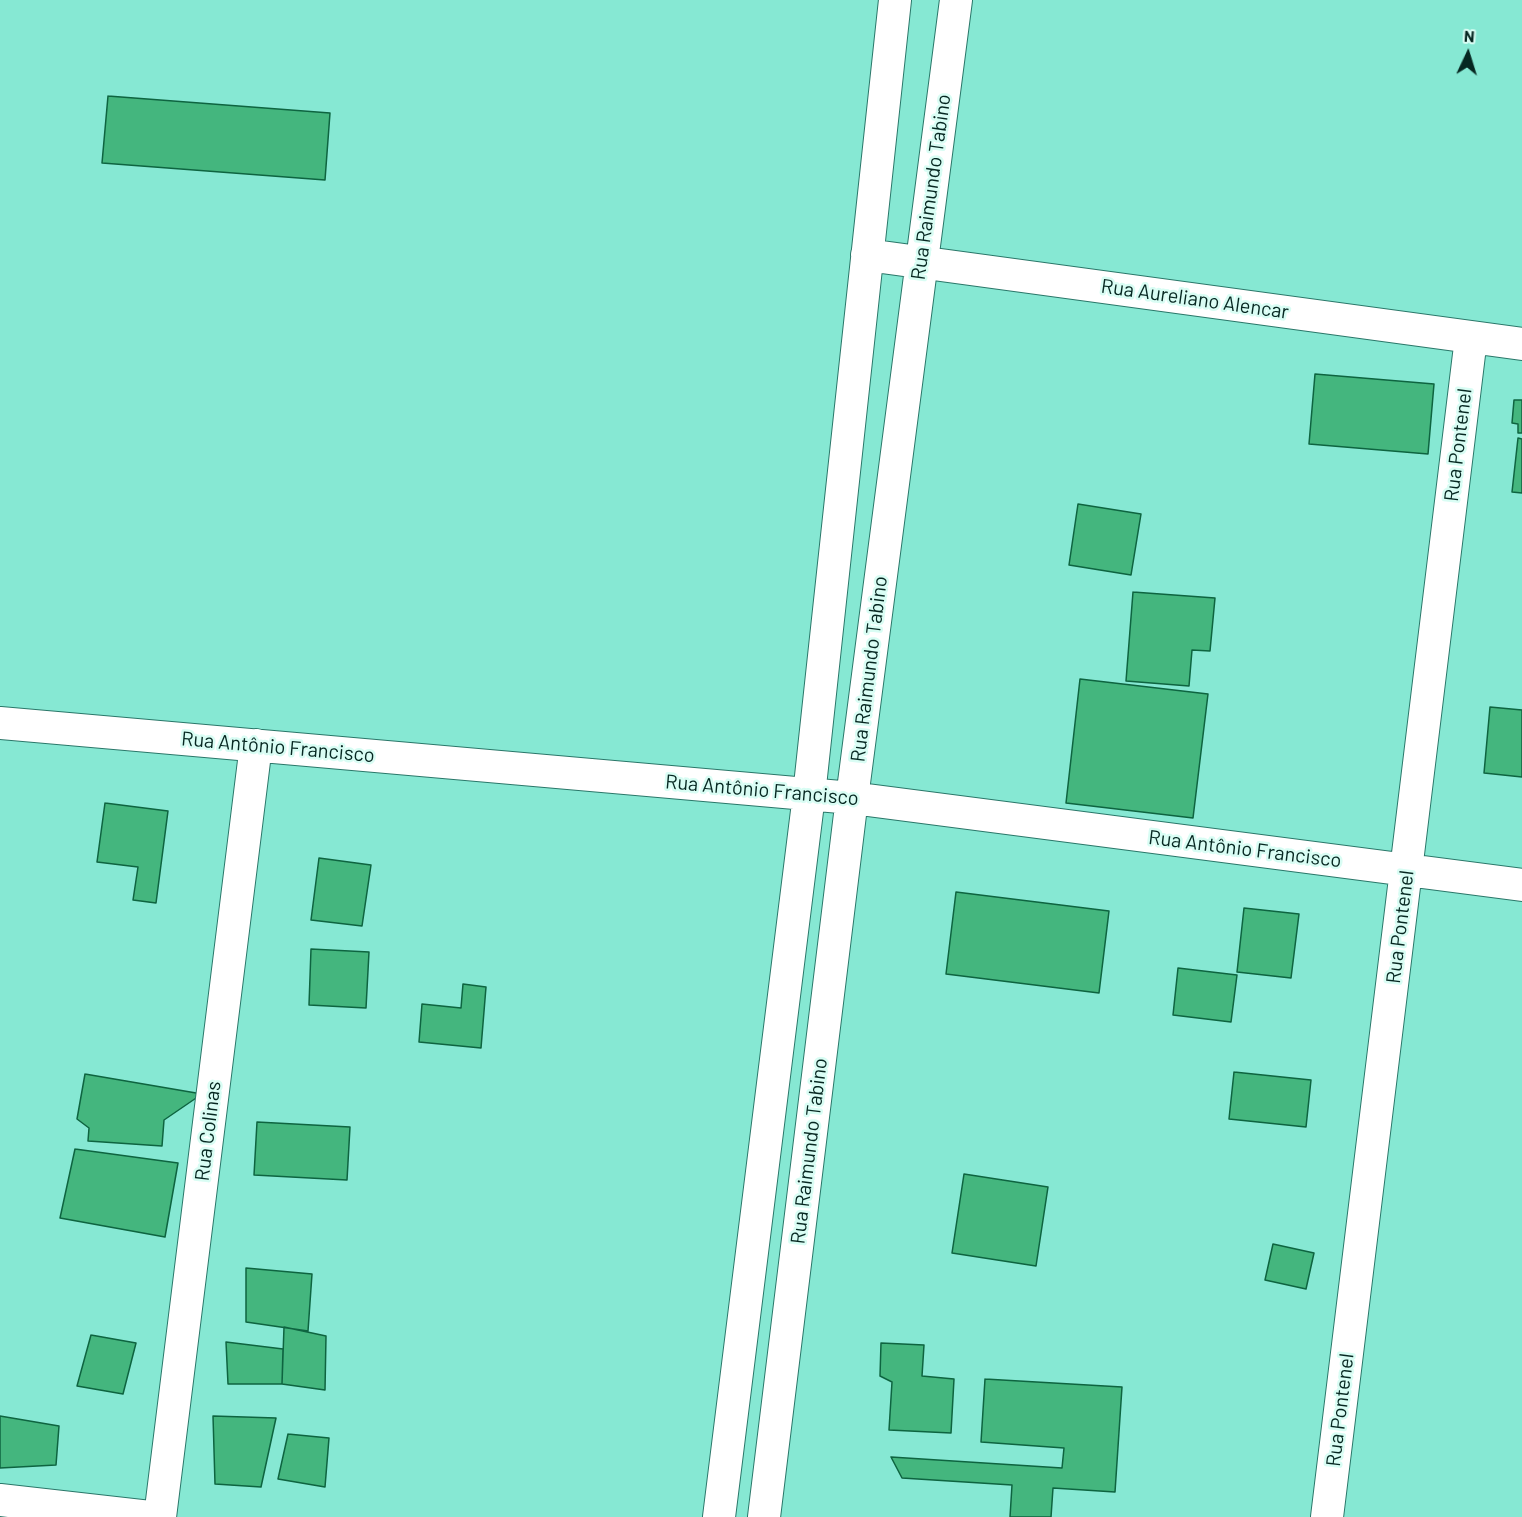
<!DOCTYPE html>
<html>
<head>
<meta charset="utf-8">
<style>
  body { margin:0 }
  #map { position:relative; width:1522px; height:1517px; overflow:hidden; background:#86e8d3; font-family:Barlow,sans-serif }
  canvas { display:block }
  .north { position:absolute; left:1438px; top:24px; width:60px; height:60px; -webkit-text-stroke:4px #d9fdf4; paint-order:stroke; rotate:4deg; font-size:16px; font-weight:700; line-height:24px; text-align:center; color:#062721 }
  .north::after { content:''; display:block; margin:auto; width:21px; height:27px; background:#062721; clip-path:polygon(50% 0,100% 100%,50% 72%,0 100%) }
</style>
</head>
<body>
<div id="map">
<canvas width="1522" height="1517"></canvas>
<div class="north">N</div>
</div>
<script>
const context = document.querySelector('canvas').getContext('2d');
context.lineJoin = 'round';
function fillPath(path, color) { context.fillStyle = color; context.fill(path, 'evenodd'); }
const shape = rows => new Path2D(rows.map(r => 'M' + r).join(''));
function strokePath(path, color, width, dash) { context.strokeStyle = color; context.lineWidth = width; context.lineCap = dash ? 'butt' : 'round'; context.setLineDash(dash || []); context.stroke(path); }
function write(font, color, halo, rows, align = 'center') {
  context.font = font + ' Barlow,sans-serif'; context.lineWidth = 5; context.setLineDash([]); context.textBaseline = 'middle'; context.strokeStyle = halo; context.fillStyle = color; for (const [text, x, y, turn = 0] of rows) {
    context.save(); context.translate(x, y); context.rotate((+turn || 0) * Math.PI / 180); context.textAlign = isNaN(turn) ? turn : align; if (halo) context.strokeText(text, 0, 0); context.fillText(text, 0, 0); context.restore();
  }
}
const building = shape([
  [108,96,330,113,325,180,102,163,108,96],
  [1315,374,1434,384,1428,454,1309,444,1315,374],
  [1514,400,1522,400,1522,433,1518,433,1518,424,1512,423,1514,400],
  [1518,438,1522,439,1522,493,1512,492,1518,438],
  [1078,504,1141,514,1131,575,1069,565,1078,504],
  [1133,592,1215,598,1210,651,1192,650,1189,686,1126,681,1133,592],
  [1080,679,1208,694,1193,818,1066,803,1080,679],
  [1490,707,1522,710,1522,777,1484,773,1490,707],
  [105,803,168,811,156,903,133,900,138,867,97,862,105,803],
  [319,858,371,865,362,926,311,920,319,858],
  [956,892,1109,911,1099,993,946,974,956,892],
  [1244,908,1299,914,1291,978,1237,972,1244,908],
  [311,949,369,952,366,1008,309,1005,311,949],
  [1178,968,1237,975,1231,1022,1173,1015,1178,968],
  [463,984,486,987,481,1048,419,1042,422,1004,461,1008,463,984],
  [1234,1072,1311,1080,1306,1127,1229,1119,1234,1072],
  [85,1074,202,1094,164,1120,162,1146,88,1141,89,1128,77,1119,85,1074],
  [257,1122,350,1127,347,1180,254,1175,257,1122],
  [75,1149,178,1163,165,1237,60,1218,75,1149],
  [964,1174,1048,1187,1036,1266,952,1253,964,1174],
  [1273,1244,1314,1253,1306,1289,1265,1280,1273,1244],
  [246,1268,312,1274,308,1331,246,1322,246,1268],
  [284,1327,326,1336,325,1390,282,1384,284,1327],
  [91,1335,136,1343,123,1394,77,1386,91,1335],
  [226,1342,283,1349,282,1384,228,1384,226,1342],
  [881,1343,924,1345,922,1376,954,1379,951,1433,889,1430,892,1382,880,1376,881,1343],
  [985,1379,1122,1387,1115,1492,1053,1488,1051,1517,1010,1517,1012,1485,902,1478,891,1457,1062,1468,1064,1448,981,1442,985,1379],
  [0,1416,59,1426,56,1465,0,1468,0,1416],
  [213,1416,276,1418,261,1487,215,1484,213,1416],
  [288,1434,329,1438,325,1487,278,1479,288,1434]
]);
const minor = shape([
  [867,255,1522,344],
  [0,723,852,798,1522,885],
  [0,1500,150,1517],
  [160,1517,256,745],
  [719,1517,809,795,895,0],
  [764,1517,852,798,956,0],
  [1327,1517,1471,338]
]);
const streetNames = [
  ["Rua Raimundo Tabino",931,187,-82],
  ["Rua Aureliano Alencar",1195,299,8],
  ["Rua Pontenel",1458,445,-83],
  ["Rua Raimundo Tabino",869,669,-83],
  ["Rua Antônio Francisco",278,747,5],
  ["Rua Antônio Francisco",762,790,5],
  ["Rua Antônio Francisco",1245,849,7],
  ["Rua Pontenel",1400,927,-83],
  ["Rua Colinas",208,1131,-83],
  ["Rua Raimundo Tabino",809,1151,-83],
  ["Rua Pontenel",1340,1410,-83]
];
fillPath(building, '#44b67e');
strokePath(building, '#0e6440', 1.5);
strokePath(minor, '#2a7769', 34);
strokePath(minor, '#fff', 32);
write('20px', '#062721', '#d9fdf4', streetNames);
</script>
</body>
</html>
